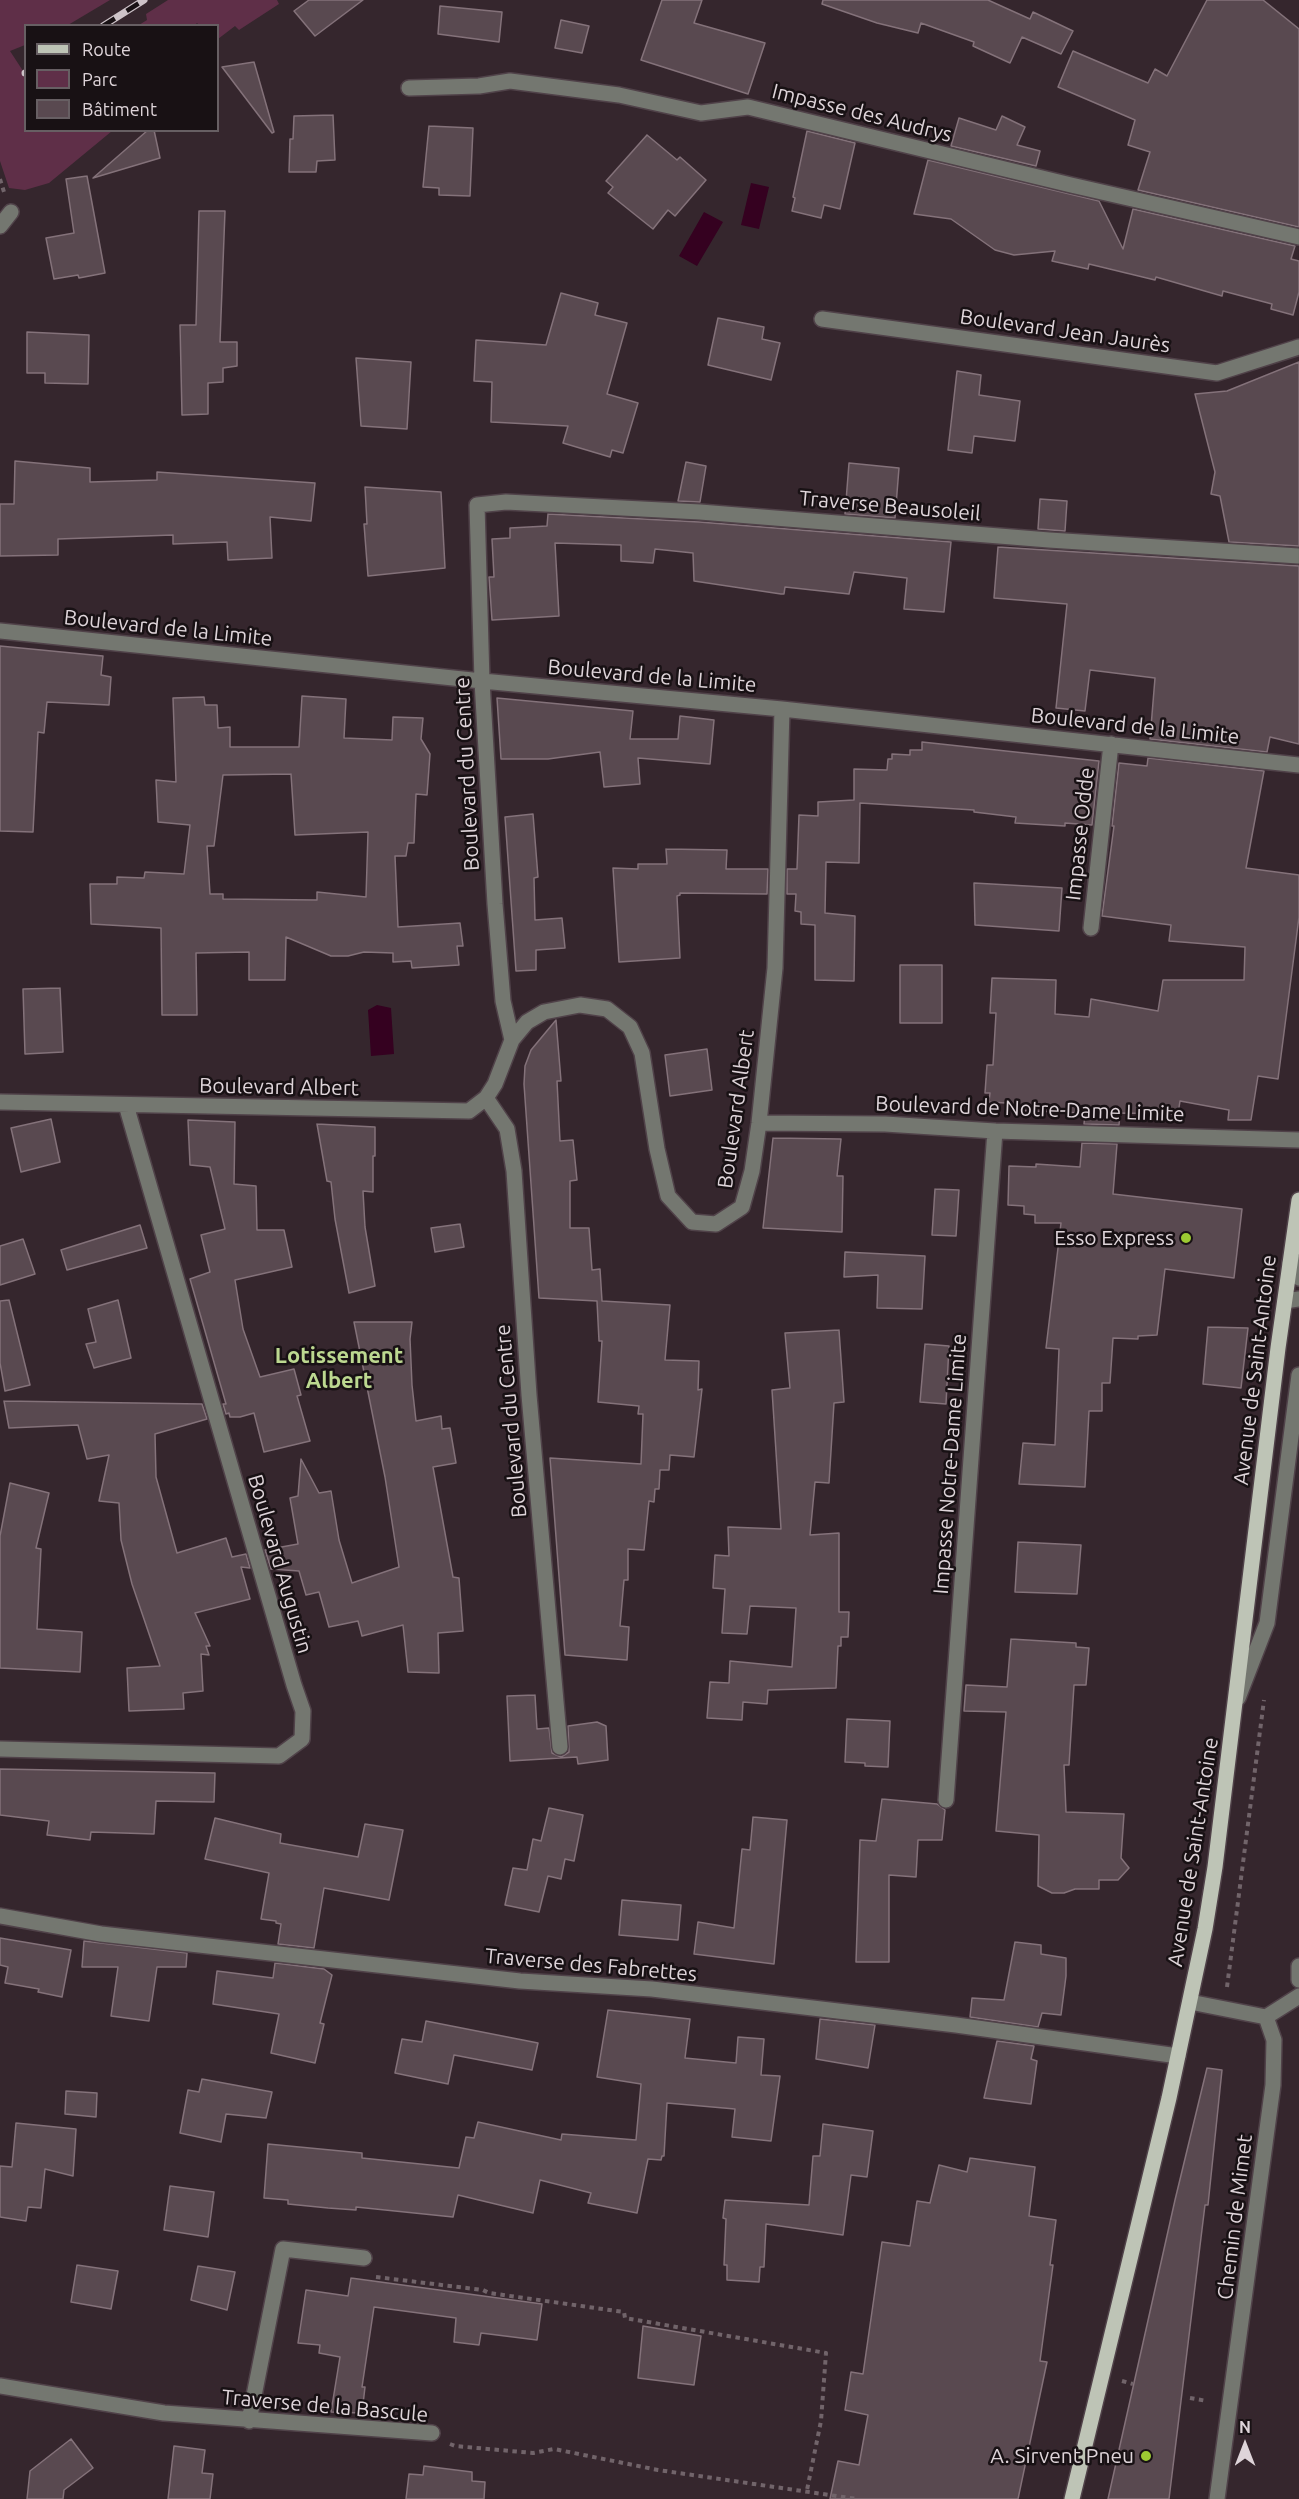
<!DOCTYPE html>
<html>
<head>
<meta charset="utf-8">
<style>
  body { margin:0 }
  #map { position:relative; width:1299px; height:2499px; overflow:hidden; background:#35262d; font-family:Ubuntu,sans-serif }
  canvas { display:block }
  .legend { position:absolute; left:24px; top:24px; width:195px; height:108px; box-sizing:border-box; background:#181114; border:2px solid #675f63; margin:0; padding:8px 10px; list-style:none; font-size:18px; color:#ded4d9 }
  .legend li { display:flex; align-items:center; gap:12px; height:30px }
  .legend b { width:30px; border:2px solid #675f63 }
  .north { position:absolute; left:1215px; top:2415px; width:60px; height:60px; -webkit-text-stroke:4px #181114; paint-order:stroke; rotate:0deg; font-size:16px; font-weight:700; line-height:24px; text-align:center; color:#ded4d9 }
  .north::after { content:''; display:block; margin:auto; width:21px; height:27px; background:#ded4d9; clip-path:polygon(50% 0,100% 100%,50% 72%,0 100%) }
</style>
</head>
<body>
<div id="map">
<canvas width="1299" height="2499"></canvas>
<ul class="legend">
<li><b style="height:8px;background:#bec4b6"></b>Route</li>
<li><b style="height:16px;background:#5f2f48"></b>Parc</li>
<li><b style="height:16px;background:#594950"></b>Bâtiment</li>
</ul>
<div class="north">N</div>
</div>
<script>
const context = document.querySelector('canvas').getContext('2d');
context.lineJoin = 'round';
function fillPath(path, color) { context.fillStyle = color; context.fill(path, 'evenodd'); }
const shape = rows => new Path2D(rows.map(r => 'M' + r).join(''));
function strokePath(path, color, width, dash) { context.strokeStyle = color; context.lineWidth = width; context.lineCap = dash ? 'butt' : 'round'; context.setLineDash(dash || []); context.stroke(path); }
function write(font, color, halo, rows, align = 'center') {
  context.font = font + ' Ubuntu,sans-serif'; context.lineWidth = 5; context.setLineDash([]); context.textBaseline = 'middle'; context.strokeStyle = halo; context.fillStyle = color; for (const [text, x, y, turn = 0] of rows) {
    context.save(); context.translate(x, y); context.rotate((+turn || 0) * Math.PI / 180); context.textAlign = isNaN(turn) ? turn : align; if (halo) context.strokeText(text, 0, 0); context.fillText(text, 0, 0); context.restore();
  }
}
const green = shape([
  [0,0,110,0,68,25,26,26,25,45,10,51,25,74,26,130,112,131,49,183,25,190,9,188,0,161],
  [168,0,277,0,279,4,239,30,235,26,218,39,218,26,199,25,197,23,194,26,139,25,147,20,146,14]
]);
const water = shape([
  [751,183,769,187,759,229,741,225],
  [704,212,723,222,697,266,679,256],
  [377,1005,391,1008,394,1054,371,1056,368,1010]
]);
const building = shape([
  [309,0,363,0,315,36,294,11,309,0],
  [662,0,702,0,694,23,765,43,748,94,641,60,662,0],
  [823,0,988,0,1030,19,1033,12,1073,31,1061,54,1022,37,1010,63,973,46,974,42,921,23,918,33,877,23,822,4,823,0],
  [1207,0,1263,0,1299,29,1299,227,1138,190,1150,152,1128,145,1135,120,1058,87,1073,51,1148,83,1155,69,1167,76,1207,0],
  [440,6,502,12,499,42,438,34,440,6],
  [561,20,589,26,582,53,555,48,561,20],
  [254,62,274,132,272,133,222,67,254,62],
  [333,115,335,160,317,161,316,172,289,172,290,139,293,139,294,116,333,115],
  [1002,116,1025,127,1017,145,1040,151,1036,166,951,146,959,118,996,130,1002,116],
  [429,126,473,128,470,196,439,195,439,188,423,187,429,126],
  [148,130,154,130,160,158,93,178,148,130],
  [807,131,855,143,840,209,824,205,821,218,792,211,795,198,793,197,807,131],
  [647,135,677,160,680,157,706,180,675,216,668,210,653,229,608,193,613,187,606,181,647,135],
  [928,160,1099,201,1123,249,1133,209,1295,246,1291,259,1299,261,1299,292,1293,315,1271,309,1272,304,1223,291,1222,296,1156,277,1155,280,1089,264,1088,269,1052,261,1055,251,1014,255,995,250,951,219,914,214,928,160],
  [87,176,105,273,79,278,78,275,54,279,46,238,74,233,66,179,87,176],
  [199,211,225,211,220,342,237,342,237,366,223,368,223,382,208,383,208,414,182,415,180,325,196,325,199,211],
  [561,293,598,303,595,315,627,323,607,394,638,403,623,453,612,450,610,457,563,443,568,426,491,422,492,382,474,381,476,340,546,345,561,293],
  [718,318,764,327,762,339,780,343,771,380,708,365,718,318],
  [27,332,89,335,88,384,45,383,45,373,27,373,27,332],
  [356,358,411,362,407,429,361,426,356,358],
  [1299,362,1299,546,1229,542,1220,496,1211,494,1215,472,1195,394,1227,391,1299,362],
  [957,371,981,375,979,395,1020,401,1015,441,974,436,972,453,948,450,957,371],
  [15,461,90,468,90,482,157,480,157,472,315,483,311,521,270,517,272,558,228,560,227,542,173,544,173,535,58,539,58,555,0,556,0,504,14,504,15,461],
  [686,462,706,466,700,502,678,501,686,462],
  [849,463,899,468,895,518,845,514,849,463],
  [365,487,441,492,445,568,368,576,364,524,367,524,365,487],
  [1040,499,1067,501,1065,531,1038,529,1040,499],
  [548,514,699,522,951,542,944,612,904,609,907,578,854,572,849,594,785,587,784,594,781,594,694,581,693,553,655,549,653,563,621,561,621,545,555,543,559,616,492,620,489,577,494,577,492,539,510,538,510,528,547,526,548,514],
  [998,547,1299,566,1299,744,1270,737,1267,752,1150,739,1155,678,1090,670,1085,711,1056,708,1067,604,994,598,998,547],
  [0,646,103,656,101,675,111,677,109,705,47,702,44,733,38,732,33,832,0,831,0,646],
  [302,696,346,699,344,738,392,740,393,717,423,718,421,739,430,754,427,795,416,794,414,843,408,843,406,856,395,856,398,927,460,923,463,946,457,946,459,965,412,968,411,961,393,962,393,953,364,952,348,956,331,956,286,937,285,980,249,980,249,952,196,953,197,1015,162,1015,161,928,91,924,90,884,117,884,117,877,144,878,145,872,184,874,190,825,158,822,156,780,176,782,173,698,204,697,205,705,217,705,218,728,230,727,230,747,299,747,302,696],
  [291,774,295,835,368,832,366,897,317,892,317,900,223,899,223,894,210,894,207,846,214,846,223,775,291,774],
  [497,698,633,711,630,739,678,739,680,716,714,720,710,764,638,758,640,784,604,787,600,752,548,759,501,759,497,698],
  [922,742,1099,761,1092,825,1065,823,1065,826,1015,823,1016,817,974,812,974,810,860,803,859,863,826,862,825,913,855,916,854,981,815,980,815,925,801,924,801,912,795,911,796,894,787,894,787,869,797,869,799,815,818,816,818,802,854,800,854,769,887,770,888,759,892,759,892,754,910,755,910,750,922,750,922,742],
  [1148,758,1264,771,1246,868,1299,875,1299,917,1278,1079,1258,1076,1251,1120,1228,1120,1229,1110,1180,1101,1178,1114,1120,1113,1119,1125,1084,1124,1085,1113,1005,1110,1006,1103,989,1102,990,1093,985,1093,987,1065,993,1065,996,1013,990,1013,992,978,1056,980,1055,1014,1089,1017,1091,999,1158,1011,1163,980,1244,980,1245,947,1169,941,1171,925,1102,916,1114,826,1112,826,1119,763,1147,766,1148,758],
  [533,814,538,877,534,878,535,920,562,918,565,948,536,950,536,970,516,971,505,817,533,814],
  [666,849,727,850,726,869,768,869,767,894,680,893,680,895,677,896,680,958,619,962,613,868,638,869,638,864,667,864,666,849],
  [974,883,1062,888,1059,931,975,925,974,883],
  [900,965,942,965,942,1023,900,1023,900,965],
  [60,988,63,1052,25,1054,23,989,60,988],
  [556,1020,561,1081,557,1081,560,1141,573,1140,577,1180,570,1181,570,1228,589,1228,592,1270,600,1269,602,1301,670,1305,665,1360,699,1361,698,1390,702,1389,694,1457,670,1455,669,1470,660,1470,659,1489,655,1489,654,1502,649,1501,644,1550,628,1549,628,1580,624,1580,620,1626,629,1627,627,1660,565,1655,550,1458,641,1464,643,1414,638,1414,639,1406,598,1402,602,1341,599,1341,597,1301,539,1298,524,1084,525,1066,531,1050,556,1020],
  [707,1049,712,1090,670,1096,665,1055,707,1049],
  [51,1119,60,1162,21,1172,11,1128,51,1119],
  [188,1120,235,1122,234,1184,256,1186,257,1230,284,1230,292,1267,235,1280,243,1329,260,1377,294,1369,301,1395,297,1396,310,1441,264,1452,254,1413,240,1417,230,1417,229,1413,226,1414,223,1404,226,1404,190,1279,210,1272,201,1235,225,1229,210,1167,190,1165,188,1120],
  [317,1124,375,1127,375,1156,373,1156,373,1192,363,1191,365,1227,375,1286,349,1293,335,1219,331,1182,327,1181,317,1124],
  [773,1138,841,1139,837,1176,843,1176,842,1232,763,1228,773,1138],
  [1082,1143,1117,1144,1113,1194,1242,1209,1234,1278,1165,1269,1157,1335,1138,1336,1138,1339,1113,1338,1110,1383,1102,1383,1102,1411,1089,1411,1085,1487,1019,1484,1023,1443,1055,1445,1059,1349,1046,1348,1061,1223,1035,1223,1035,1215,1024,1214,1024,1206,1008,1205,1009,1166,1036,1167,1036,1164,1080,1167,1082,1143],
  [935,1189,959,1190,956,1236,932,1235,935,1189],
  [460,1224,464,1247,435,1252,431,1228,460,1224],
  [140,1225,147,1248,67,1270,61,1250,140,1225],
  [23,1239,35,1274,0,1285,0,1246,23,1239],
  [845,1252,925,1256,922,1309,877,1308,878,1275,844,1277,845,1252],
  [9,1300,30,1385,5,1391,0,1363,0,1301,9,1300],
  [118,1300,131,1358,94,1368,86,1344,96,1342,88,1309,118,1300],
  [354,1322,412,1322,410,1339,412,1385,416,1421,441,1416,442,1429,450,1428,456,1463,433,1467,453,1577,459,1578,463,1631,438,1633,439,1673,408,1672,403,1625,362,1636,358,1621,329,1627,319,1592,306,1595,299,1571,271,1569,265,1550,298,1544,290,1498,298,1496,301,1459,319,1493,331,1491,339,1540,352,1583,399,1567,385,1477,354,1322],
  [1208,1327,1248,1328,1241,1388,1203,1384,1208,1327],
  [839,1330,844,1402,834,1403,829,1483,815,1482,810,1535,839,1533,839,1612,849,1612,848,1637,841,1637,841,1646,838,1646,836,1688,768,1690,767,1704,743,1702,742,1720,707,1718,710,1682,729,1683,730,1661,792,1667,796,1608,750,1606,747,1634,722,1633,725,1589,713,1588,715,1555,729,1556,728,1527,781,1529,772,1390,790,1388,785,1333,839,1330],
  [925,1344,949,1346,946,1404,920,1402,925,1344],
  [4,1401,202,1404,207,1419,155,1434,156,1477,177,1553,226,1538,232,1557,246,1554,250,1568,241,1567,250,1599,195,1613,210,1646,206,1646,209,1655,201,1654,203,1691,183,1693,184,1709,129,1711,127,1668,160,1666,132,1584,121,1540,119,1503,99,1501,109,1455,87,1459,78,1425,9,1428,4,1401],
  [10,1483,49,1493,36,1548,41,1549,37,1629,82,1632,80,1672,0,1668,0,1536,10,1483],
  [1018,1542,1081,1545,1077,1594,1015,1592,1018,1542],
  [1011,1639,1076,1643,1076,1647,1089,1648,1086,1685,1074,1685,1069,1765,1064,1765,1066,1812,1124,1814,1121,1858,1129,1868,1118,1880,1099,1880,1099,1889,1075,1889,1064,1893,1052,1893,1038,1886,1039,1835,996,1831,1006,1712,964,1711,966,1685,1007,1687,1011,1639],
  [535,1695,537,1729,549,1728,552,1753,561,1757,569,1752,568,1726,597,1722,606,1726,608,1760,578,1764,577,1757,510,1761,507,1696,535,1695],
  [847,1719,890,1721,888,1767,865,1766,865,1763,845,1762,847,1719],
  [0,1769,215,1773,214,1802,156,1801,154,1834,91,1832,90,1840,47,1835,49,1821,0,1815,0,1769],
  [882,1799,937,1804,945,1810,942,1840,918,1840,916,1877,889,1875,889,1962,856,1962,860,1840,876,1841,882,1799],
  [549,1808,583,1815,574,1861,565,1859,561,1879,548,1876,539,1912,505,1905,513,1868,527,1870,533,1839,541,1841,549,1808],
  [753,1817,787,1820,774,1964,694,1954,698,1922,734,1928,742,1849,750,1850,753,1817],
  [215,1818,281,1834,280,1843,358,1857,365,1824,403,1830,389,1900,324,1888,314,1948,278,1944,281,1924,276,1923,276,1921,261,1919,269,1873,205,1859,215,1818],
  [622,1900,681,1905,678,1940,619,1935,622,1900],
  [0,1938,71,1950,62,1997,38,1992,39,1989,5,1983,8,1967,0,1965,0,1938],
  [84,1941,187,1953,186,1967,157,1967,149,2021,111,2016,118,1967,82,1967,84,1941],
  [1015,1942,1041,1945,1041,1954,1066,1958,1066,1976,1061,2015,1042,2013,1038,2027,970,2017,972,1998,1004,2000,1015,1942],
  [275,1963,324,1969,332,1975,320,2023,324,2024,315,2063,271,2053,279,2014,213,2004,217,1971,273,1978,275,1963],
  [608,2010,690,2019,685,2058,736,2063,738,2037,764,2039,761,2075,780,2076,771,2141,732,2137,735,2109,667,2103,664,2156,662,2156,661,2160,648,2159,637,2213,588,2203,591,2193,540,2180,533,2213,458,2195,453,2217,356,2207,356,2210,328,2208,288,2204,288,2200,264,2198,268,2144,362,2153,362,2158,459,2168,466,2137,474,2138,478,2122,561,2140,562,2134,636,2140,641,2084,597,2077,608,2010],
  [820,2019,875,2025,868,2068,816,2059,820,2019],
  [426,2021,538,2043,532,2070,454,2055,448,2084,395,2073,402,2039,422,2042,426,2021],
  [997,2041,1034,2046,1031,2059,1037,2061,1031,2104,984,2098,997,2041],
  [1207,2068,1222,2070,1208,2205,1205,2205,1169,2499,1108,2499,1175,2200,1207,2068],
  [202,2079,272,2092,266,2118,226,2114,221,2142,180,2133,188,2090,199,2092,202,2079],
  [66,2091,97,2093,96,2117,65,2114,66,2091],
  [16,2123,76,2129,73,2176,45,2169,41,2208,28,2207,26,2221,0,2217,0,2166,12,2167,16,2123],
  [823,2124,873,2131,867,2177,851,2175,843,2235,766,2224,764,2267,760,2267,759,2282,727,2280,727,2265,724,2265,726,2219,723,2218,725,2200,809,2205,813,2156,820,2156,823,2124],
  [970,2158,1035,2167,1029,2216,1056,2220,1050,2265,1053,2265,1040,2361,1047,2362,1018,2499,830,2499,838,2461,859,2465,868,2415,845,2410,851,2372,863,2374,882,2242,910,2246,917,2201,930,2203,939,2165,967,2172,970,2158],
  [170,2186,214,2192,208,2237,164,2230,170,2186],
  [77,2265,118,2271,111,2309,71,2302,77,2265],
  [198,2266,235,2272,227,2310,191,2300,198,2266],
  [351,2278,542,2304,537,2340,481,2333,479,2345,454,2342,456,2318,374,2307,362,2387,365,2387,362,2413,331,2412,340,2357,319,2353,320,2345,298,2343,306,2290,348,2296,351,2278],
  [643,2326,701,2336,694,2385,638,2378,643,2326],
  [71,2439,93,2468,64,2490,63,2499,27,2499,30,2471,71,2439],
  [174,2446,205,2450,202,2473,213,2474,210,2499,168,2499,174,2446],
  [424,2466,472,2472,472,2481,485,2482,484,2499,406,2499,409,2474,423,2475,424,2466]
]);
const path = shape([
  [0,179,4,192],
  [1227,1987,1264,1700],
  [376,2277,483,2290,489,2293,624,2312,625,2318,826,2353,821,2421,807,2490],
  [1122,2381,1133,2384],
  [1190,2398,1207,2401],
  [450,2444,455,2446,533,2453,554,2449,658,2470,857,2499]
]);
const minor = shape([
  [409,88,479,86,510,81,619,95,701,113,748,107,1071,185,1299,237],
  [0,226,11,212],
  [822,319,1217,373,1299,347],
  [0,631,482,681,782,709,1299,765],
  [1091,928,1111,744],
  [512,1040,503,1001,495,904,482,681,477,505,506,502,700,512,1049,540,1299,556],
  [486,1098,507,1129,514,1171,529,1395,560,1747],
  [0,1102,469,1111,486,1098,495,1084,512,1040,527,1022,544,1012,580,1005,607,1009,630,1027,642,1053,657,1149,668,1196,692,1222,716,1224,742,1207,752,1171,759,1123,775,968,782,709],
  [759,1123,885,1124,995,1131,1299,1140],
  [1299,1263,1290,1263,1299,1278],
  [1285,1301,1299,1299],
  [1238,1698,1267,1623,1299,1375],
  [0,1749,279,1756,302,1739,303,1711,294,1685,126,1105],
  [946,1800,995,1131],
  [0,1916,101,1934,520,1981,652,1989,956,2025,1178,2056],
  [1299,1966,1299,1980],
  [1190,2002,1266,2017,1274,2040,1273,2085,1217,2499],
  [1266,2017,1299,1996],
  [0,2386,164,2413,432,2433],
  [249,2421,283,2249,364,2258]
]);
const major = shape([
  [1072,2499,1169,2098,1205,1929,1215,1867,1278,1348,1299,1200]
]);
const rail = shape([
  [103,26,144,0],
  [25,73,26,73]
]);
const markers = [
  [1186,1238,6,"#9cca32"],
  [1146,2456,6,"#9cca32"]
];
const streetNames = [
  ["Impasse des Audrys",862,113,14],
  ["Boulevard Jean Jaurès",1065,331,8],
  ["Traverse Beausoleil",890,506,5],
  ["Boulevard de la Limite",168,628,6],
  ["Boulevard de la Limite",652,676,5],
  ["Boulevard de la Limite",1135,726,6],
  ["Boulevard du Centre",467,774,-93],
  ["Impasse Odde",1080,834,-84],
  ["Boulevard Albert",279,1087,1],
  ["Boulevard Albert",736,1109,-82],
  ["Boulevard de Notre-Dame Limite",1030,1109,2],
  ["Avenue de Saint-Antoine",1255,1370,-83],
  ["Boulevard du Centre",511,1421,-95],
  ["Impasse Notre-Dame Limite",950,1464,-86],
  ["Boulevard Augustin",280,1564,74],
  ["Avenue de Saint-Antoine",1193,1852,-81],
  ["Traverse des Fabrettes",591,1965,5],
  ["Chemin de Mimet",1235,2217,-83],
  ["Traverse de la Bascule",325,2406,5]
];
const poiNames = [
  ["Esso Express",1174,1238],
  ["A. Sirvent Pneu",1134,2456]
];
const neighbourhoodNames = [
  ["Lotissement",339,1356],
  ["Albert",339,1381]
];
fillPath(green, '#5f2f48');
fillPath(water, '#350120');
fillPath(building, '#594950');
strokePath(building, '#84727a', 1.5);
strokePath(minor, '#504249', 18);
strokePath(major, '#504249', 18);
strokePath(path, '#71646a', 4, [4.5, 4.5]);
strokePath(minor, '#747770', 15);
strokePath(major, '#bec4b6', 15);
strokePath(rail, '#cdc3c8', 7);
strokePath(rail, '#181114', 4.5, [14]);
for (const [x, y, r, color] of markers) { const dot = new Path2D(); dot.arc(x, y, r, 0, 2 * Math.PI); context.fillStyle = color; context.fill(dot); strokePath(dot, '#181114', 2); }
write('21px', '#ded4d9', '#181114', streetNames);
write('21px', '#ded4d9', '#181114', poiNames, 'right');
write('bold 22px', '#bcd890', '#181114', neighbourhoodNames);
</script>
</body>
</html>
